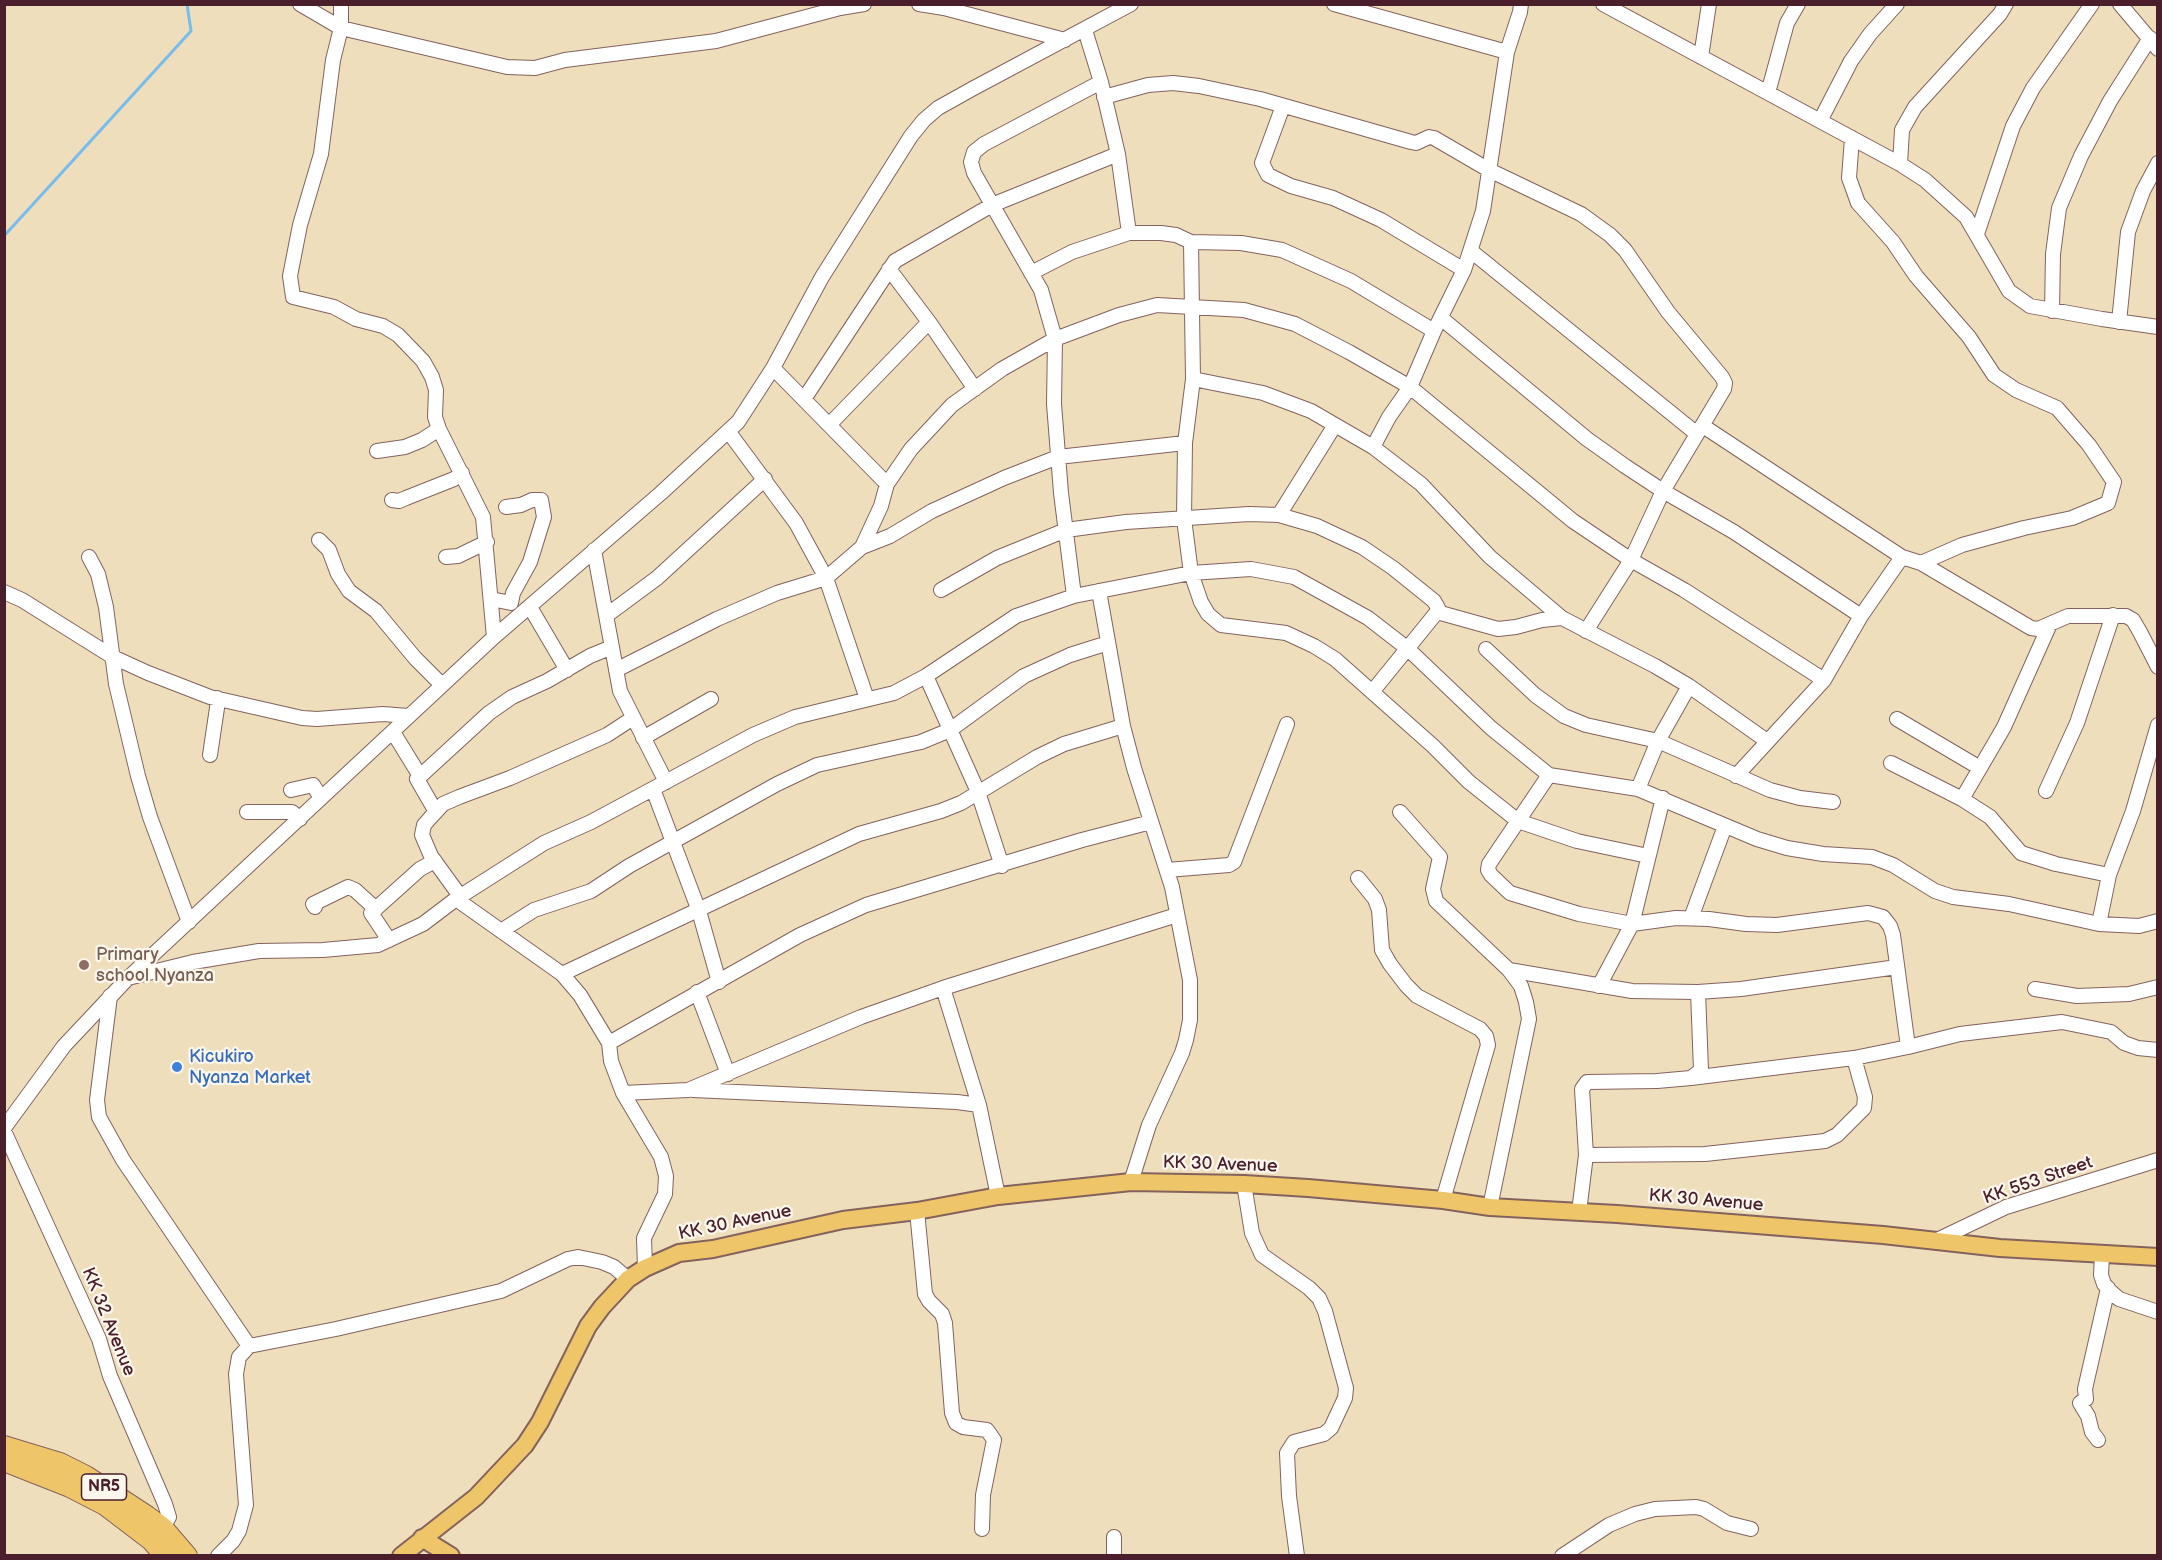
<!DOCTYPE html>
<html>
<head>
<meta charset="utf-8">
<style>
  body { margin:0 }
  #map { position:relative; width:2162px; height:1560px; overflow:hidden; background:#efdebc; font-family:"Balsamiq Sans",sans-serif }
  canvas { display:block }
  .frame { position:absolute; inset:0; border:6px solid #4a1f2b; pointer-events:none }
</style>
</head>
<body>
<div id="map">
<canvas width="2162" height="1560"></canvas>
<div class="frame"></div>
</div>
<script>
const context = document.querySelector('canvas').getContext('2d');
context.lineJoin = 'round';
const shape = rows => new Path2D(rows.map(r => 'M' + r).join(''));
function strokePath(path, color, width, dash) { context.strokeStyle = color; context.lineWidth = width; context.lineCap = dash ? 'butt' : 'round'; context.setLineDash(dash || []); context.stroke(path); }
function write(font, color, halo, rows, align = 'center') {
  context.font = font + ' "Balsamiq Sans",sans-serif'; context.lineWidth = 4.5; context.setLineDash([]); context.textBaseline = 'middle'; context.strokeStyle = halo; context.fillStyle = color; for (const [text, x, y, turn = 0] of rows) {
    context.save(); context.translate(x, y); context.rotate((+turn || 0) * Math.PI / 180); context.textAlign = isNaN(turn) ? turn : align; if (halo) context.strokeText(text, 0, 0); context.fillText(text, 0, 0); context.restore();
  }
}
const stream = shape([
  [4,236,191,31,187,4]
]);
const minor = shape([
  [300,4,341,28,507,67,535,68,565,60,716,41,840,8,864,4],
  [341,4,341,28,333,60,321,154,300,225,290,276,293,297,334,307,356,319,383,326,398,335,423,361,432,377,436,390,435,417,439,429,483,517,494,637],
  [919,4,944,8,1065,40],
  [1334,4,1507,52,1520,12,1521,4],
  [1603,4,1900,164,1925,180,1966,217,2009,291,2030,306,2102,319,2158,327],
  [2120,4,2158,49],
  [1085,30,1101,82,1118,154,1129,233],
  [1701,57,1709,4],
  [1768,93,1787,23,1798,4],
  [1104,97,1148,85,1173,83,1199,86,1260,99,1411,142,1416,143,1429,137,1434,138,1489,170,1581,214,1610,235,1625,250,1668,312,1722,377,1725,383,1724,389,1663,491,1631,560,1586,631],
  [1283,106,1262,163,1268,175,1291,186,1333,198,1381,220,1464,270],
  [1820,121,1851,61,1870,34,1897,4],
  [1852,138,1849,178,1858,203,1893,242,1916,276,1969,337,1994,375,2016,390,2057,408,2089,445,2114,482,2108,503,2072,518,2024,528,1962,545,1921,563],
  [1900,164,1902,130,1915,107,2000,14,2006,4],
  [1977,234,2013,126,2033,88,2092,4],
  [1191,242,1193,379,1185,443,1184,519,1191,573,1201,602,1208,614,1221,625,1286,633,1314,646,1335,659,1433,746,1469,782,1518,821,1577,841,1648,856],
  [1471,251,1697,434],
  [889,269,929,322,975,389],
  [1031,273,1072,252,1129,233,1161,233,1176,235,1191,242,1241,243,1282,250,1351,281,1434,331],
  [2052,311,2053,254,2059,208,2081,156,2110,101,2150,38],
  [1441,318,1587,439,1625,466,1663,491,1734,532,1861,616],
  [2119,322,2128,232,2143,191,2158,163],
  [773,368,887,484],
  [1193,379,1263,393,1311,411,1373,447,1421,484,1490,557,1562,618,1655,666,1689,686,1767,741],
  [804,399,895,261,992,205,1118,154],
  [829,425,929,322],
  [1703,426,1902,557,1921,563,2031,628,2038,629,2068,616,2126,616,2133,620,2140,632,2158,667],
  [728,431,796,523,826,578,867,699],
  [1373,447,1389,417,1410,387,1434,331,1464,270,1483,211,1507,52],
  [377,451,405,447,422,440,439,429],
  [392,500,399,501,406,498,454,479,462,473],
  [1279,515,1335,425],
  [319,540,329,550,338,574,349,591,376,611,415,658,442,685],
  [862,547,890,536,932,511,1004,478,1058,457,1185,443],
  [594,550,620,691,666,782],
  [89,557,98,574,106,607,116,684,138,776,150,817,189,922],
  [446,557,458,556,487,542],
  [941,590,997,558,1066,530,1126,522,1249,514,1279,515,1317,526,1362,547,1393,568,1434,601,1438,608,1437,612,1372,692],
  [1099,591,1123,726,1134,768,1172,887,1190,980,1190,1020,1186,1040,1182,1053,1149,1125,1131,1182],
  [4,592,22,600,113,657,148,673,210,697,302,718,317,719,383,714,408,716],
  [1074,596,1061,493,1054,404,1055,339,1041,290,974,173,971,162,974,152,984,144,1101,82],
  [491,599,511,603,513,593,530,562,544,517,541,500,532,500,521,505,506,507],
  [530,607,567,670],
  [1437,612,1498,629,1516,627,1542,620,1562,618],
  [607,615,657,578,765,479],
  [1486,649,1535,695,1564,716,1586,725,1658,741,1770,790,1800,798,1833,802],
  [616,670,717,619,777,593,826,578,862,547,881,506,887,484,911,449,952,405,1002,369,1055,339,1119,315,1157,305,1244,310,1295,324,1349,352,1410,387,1573,521,1631,560,1684,590,1824,680],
  [926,676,978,792,1002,866],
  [1897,719,1980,768],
  [396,737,420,776],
  [643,738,711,699],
  [210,755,217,708,217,698],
  [1891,763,1962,799,1990,817,2021,853,2056,864,2109,875],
  [1549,775,1489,864,1488,870,1491,875,1510,893,1579,914,1632,924,1676,918,1709,919,1746,924,1777,925,1868,913,1883,917,1890,926,1893,935,1908,1047],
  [1736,776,1824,680,1861,616,1902,557],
  [653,789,699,911,719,982],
  [1638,789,1658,741,1689,686],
  [291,790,313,785,321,798],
  [2046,791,2077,723,2113,615],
  [1962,799,2004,727,2050,624],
  [247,812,292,812,300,819],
  [436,812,417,779,489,713,512,697,547,681,590,656,612,647],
  [1400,812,1440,857,1433,889,1436,901,1509,970,1521,986,1526,1002,1529,1019,1490,1207],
  [1167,870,1229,865,1234,862,1287,724],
  [1358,878,1375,899,1379,910,1382,950,1390,964,1406,985,1417,996,1480,1029,1486,1036,1488,1045,1443,1200],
  [460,896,431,856,422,835,424,825,431,817,443,804,459,797,510,778,607,735,633,718],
  [456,899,562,974,580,995,609,1043,611,1061,623,1093,661,1157,666,1176,665,1194,644,1238,645,1268],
  [315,907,313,904,348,887,355,890,376,909],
  [1691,918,1725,826],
  [2099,924,2109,875,2133,811,2158,725],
  [501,931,534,910,591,891,629,866,777,784,817,765,921,742,950,730,1024,676,1070,655,1108,643],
  [389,940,371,913,420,869,435,861],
  [1509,970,1632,991,1698,992,1741,989,1897,967],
  [562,974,859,834,941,811,961,803,1037,757,1064,744,1123,726],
  [128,978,193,962,259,951,323,950,378,945,423,924,456,899,544,843,591,822,753,735,795,717,894,693,926,676,1016,616,1074,596,1099,591,1191,573,1251,569,1294,577,1368,618,1408,649,1491,728,1549,775,1638,789,1757,839,1787,848,1823,854,1872,857,1893,865,1935,891,1953,897,2009,904,2099,924,2139,926,2158,921],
  [1599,986,1632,924,1663,798],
  [943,988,979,1105,998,1196],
  [2035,989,2077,996,2129,994,2158,987],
  [697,992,728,1074],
  [110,996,97,1100,99,1117,123,1160,249,1346],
  [609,1043,800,935,866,905,1082,840,1151,822],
  [1691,1078,1701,1070,1698,992],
  [693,1090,957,1102,979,1105],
  [623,1093,688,1090,861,1017,943,988,1177,915],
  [4,1128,64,1046,128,978,494,637,661,493,738,422,773,368,822,277,911,136,924,120,938,108,972,89,1131,4],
  [4,1131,99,1339,110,1376,165,1504,169,1517,163,1528],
  [1586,1155,1705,1154,1825,1141,1837,1135,1864,1108,1865,1097,1854,1058],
  [1244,1184,1252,1233,1262,1255,1309,1288,1319,1298,1325,1311,1346,1388,1345,1398,1331,1428,1324,1434,1294,1442,1287,1453,1289,1496,1297,1556],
  [917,1211,925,1294,929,1301,942,1314,945,1323,952,1413,956,1423,963,1427,987,1430,994,1440,983,1495,982,1529],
  [1579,1212,1586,1155,1582,1089,1587,1082,1657,1081,1691,1078,1854,1058,1908,1047,1960,1034,2062,1022,2111,1032,2124,1043,2138,1048,2158,1050],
  [1935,1241,2006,1207,2158,1160],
  [2102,1254,2101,1275,2104,1284,2110,1291,2119,1299,2158,1312],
  [2098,1440,2092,1432,2088,1416,2080,1403,2086,1399,2085,1389,2108,1288],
  [1114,1537,1114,1556],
  [218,1556,233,1541,239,1531,246,1505,236,1374,239,1357,249,1346,336,1329,501,1291,568,1259,578,1257,602,1262,614,1267,628,1279],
  [1562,1556,1609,1525,1635,1514,1655,1509,1696,1507,1704,1509,1727,1523,1751,1529]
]);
const major = shape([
  [422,1538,451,1556],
  [401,1556,476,1497,525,1445,540,1422,588,1326,602,1307,628,1279,645,1268,679,1253,713,1249,843,1220,917,1211,998,1196,1131,1182,1244,1184,1308,1188,1443,1200,1490,1207,1617,1214,1883,1235,2000,1248,2158,1257]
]);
const highway = shape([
  [4,1446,60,1463,86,1476,147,1516,163,1528,187,1556],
  [4,1461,70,1487,105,1505,151,1540,165,1556]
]);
const markers = [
  [84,965,6,"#8d6e63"],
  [177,1067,6,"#3f7fe0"]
];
const shields = [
  [104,1487,45]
];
const shieldNames = [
  ["NR5",104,1487]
];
const educationNames = [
  ["Primary",96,955],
  ["school Nyanza",96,976]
];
const shopNames = [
  ["Kicukiro",189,1057],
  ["Nyanza Market",189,1078]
];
const streetNames = [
  ["KK 30 Avenue",1220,1165,2],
  ["KK 553 Street",2038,1181,-19],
  ["KK 30 Avenue",1706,1201,5],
  ["KK 30 Avenue",735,1223,-12],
  ["KK 32 Avenue",108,1322,68]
];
strokePath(stream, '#76bded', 3);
strokePath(minor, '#84625e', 16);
strokePath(major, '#84625e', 20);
strokePath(highway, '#84625e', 22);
strokePath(minor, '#fff', 14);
strokePath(major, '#eec569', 16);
strokePath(highway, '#eec569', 20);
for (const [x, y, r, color] of markers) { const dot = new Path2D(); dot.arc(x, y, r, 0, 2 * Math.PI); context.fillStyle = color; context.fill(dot); strokePath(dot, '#fbf7ec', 2); }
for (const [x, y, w] of shields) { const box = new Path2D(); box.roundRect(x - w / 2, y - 13, w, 26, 4.5); context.fillStyle = '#fbf7ec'; context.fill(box); strokePath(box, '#4a1f2b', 1.5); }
write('bold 16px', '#4a1f2b', null, shieldNames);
write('18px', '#785e54', '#fbf7ec', educationNames, 'left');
write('18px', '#366cbe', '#fbf7ec', shopNames, 'left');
write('18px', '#4a1f2b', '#fbf7ec', streetNames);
</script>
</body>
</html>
